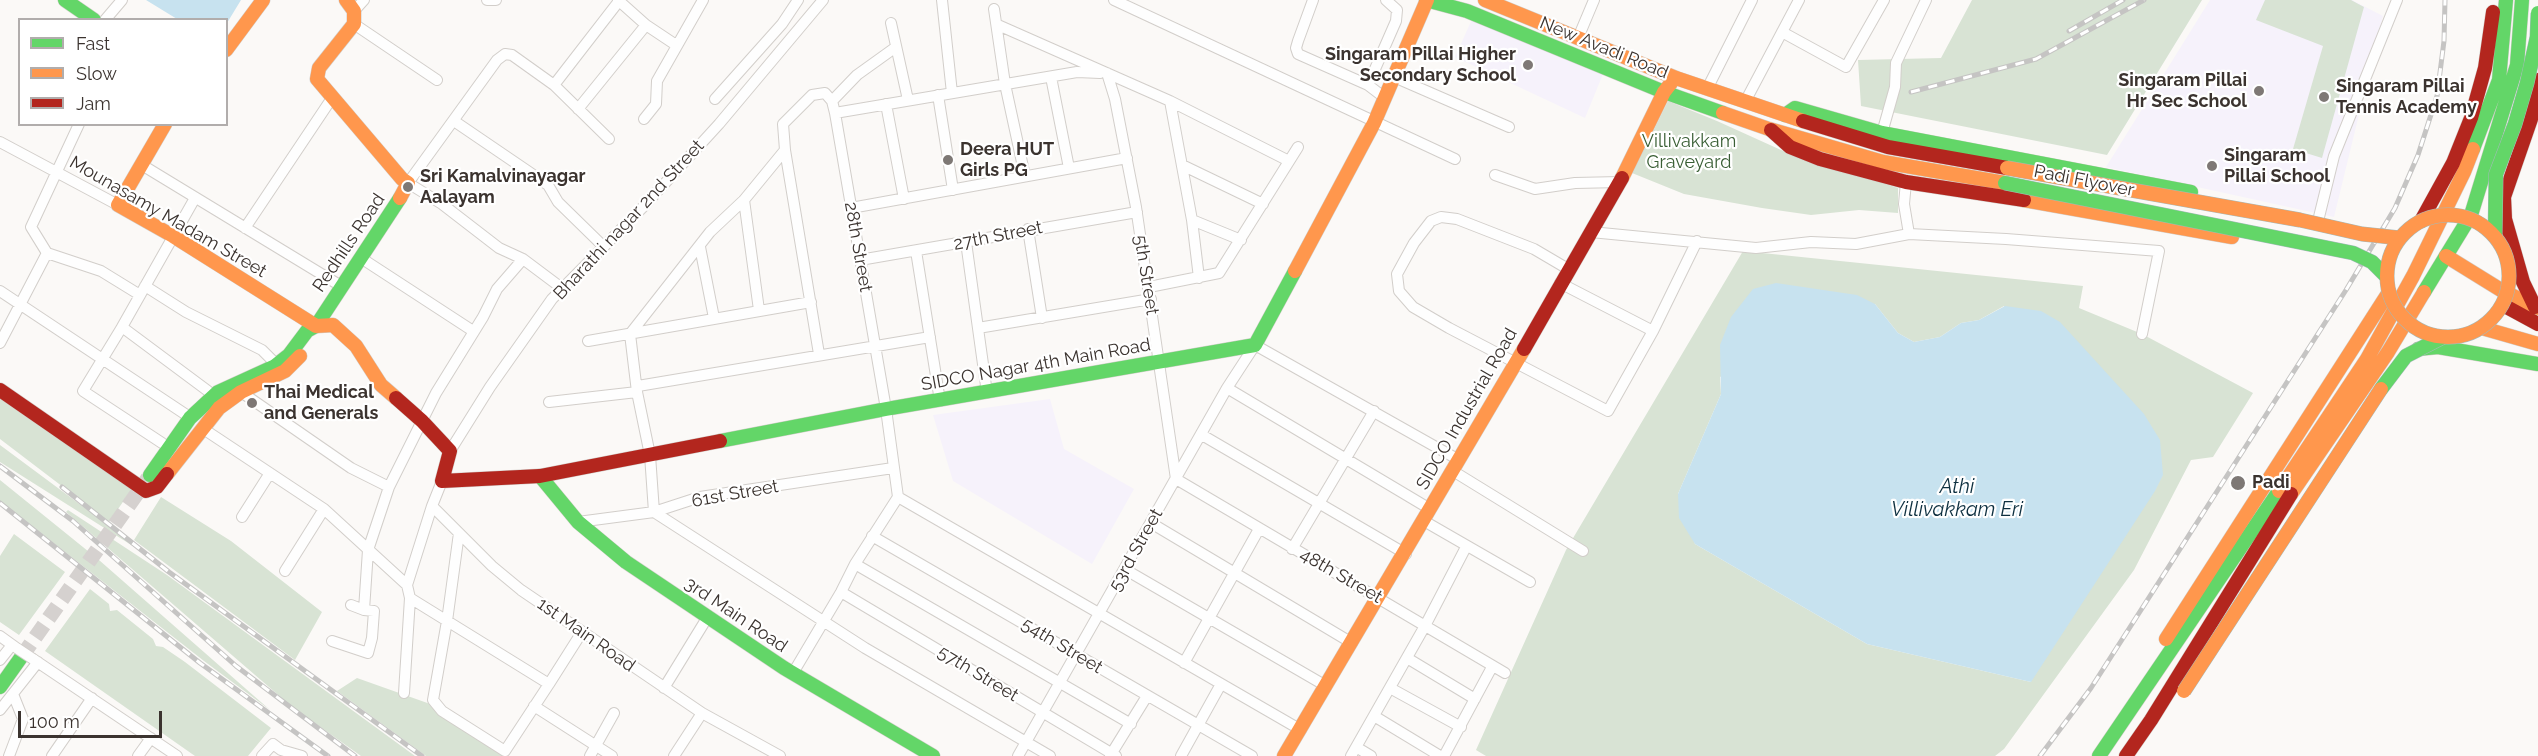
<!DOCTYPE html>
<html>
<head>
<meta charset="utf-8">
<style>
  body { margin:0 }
  #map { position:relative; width:2538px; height:756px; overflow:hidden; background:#fbf9f7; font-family:Raleway,sans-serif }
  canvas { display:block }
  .legend { position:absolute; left:18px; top:18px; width:210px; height:108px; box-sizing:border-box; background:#fff; border:2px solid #b1adac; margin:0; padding:8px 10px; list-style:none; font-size:18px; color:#3b332f }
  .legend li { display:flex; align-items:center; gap:12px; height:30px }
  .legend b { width:30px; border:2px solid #b1adac }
  .scale { position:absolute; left:18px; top:711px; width:144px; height:27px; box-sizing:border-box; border:3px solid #3b332f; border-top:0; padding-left:8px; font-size:18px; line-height:21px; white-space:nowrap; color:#3b332f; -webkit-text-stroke:4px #fff; paint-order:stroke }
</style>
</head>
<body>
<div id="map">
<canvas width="2538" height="756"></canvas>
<ul class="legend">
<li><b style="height:8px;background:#63d668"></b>Fast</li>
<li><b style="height:8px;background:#ff974d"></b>Slow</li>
<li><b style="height:8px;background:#b3261e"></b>Jam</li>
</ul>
<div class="scale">100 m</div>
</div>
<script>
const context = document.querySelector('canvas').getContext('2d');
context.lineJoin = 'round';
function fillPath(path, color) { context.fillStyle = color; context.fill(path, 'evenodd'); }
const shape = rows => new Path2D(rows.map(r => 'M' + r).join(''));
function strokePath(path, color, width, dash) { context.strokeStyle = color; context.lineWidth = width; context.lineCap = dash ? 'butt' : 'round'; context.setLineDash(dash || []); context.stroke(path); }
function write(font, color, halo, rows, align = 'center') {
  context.font = font + ' Raleway,sans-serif'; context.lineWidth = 4.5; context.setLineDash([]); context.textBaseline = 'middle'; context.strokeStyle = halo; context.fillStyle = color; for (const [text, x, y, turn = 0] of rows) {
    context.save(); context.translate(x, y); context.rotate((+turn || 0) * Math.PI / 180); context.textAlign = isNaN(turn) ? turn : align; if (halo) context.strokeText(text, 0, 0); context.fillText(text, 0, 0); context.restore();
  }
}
const education = shape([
  [2210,0,2352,0,2383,16,2334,217,2106,167],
  [1473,17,1603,74,1585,118,1455,57],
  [1050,399,1064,449,1134,489,1092,564,953,481,933,415]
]);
const green = shape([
  [1972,0,2202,0,2107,155,1861,106,1858,60,1941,58],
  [2265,0,2351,0,2364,7,2322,158,2293,149,2323,46,2256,20],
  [1668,101,1717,121,1781,150,1898,188,1898,213,1859,210,1811,215,1762,208,1684,194,1632,173],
  [1743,251,2083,286,2079,308,2142,334,2253,393,2213,457,2191,460,2134,570,2004,749,1995,756,1486,756,1476,750,1566,550],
  [1875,304,1898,333,1914,342,1940,337,1961,323,1979,320,2004,306,2031,682,1867,644,1695,544,1678,494,1721,394,1720,377],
  [0,395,134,486,109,522,0,439],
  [0,445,93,514,136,548,0,462],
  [0,480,99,560,270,710,204,661,0,501],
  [161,497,231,541,322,612,295,660,134,540],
  [68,510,167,575,415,756,361,756,291,706,66,512],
  [14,534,65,572,19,635,0,622,0,556],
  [90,589,109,604,110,611,117,610,153,639,156,646,163,647,185,662,271,728,248,756,195,756,45,651],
  [357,678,433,705,506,756,426,756,337,691]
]);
const water = shape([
  [146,0,241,0,227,23,226,20,177,19],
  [1776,283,1857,295,1875,304,1898,333,1914,342,1940,337,1961,323,1979,320,2005,306,2041,311,2060,322,2144,414,2160,440,2163,475,2155,491,2031,682,1867,644,1695,544,1679,518,1678,494,1721,394,1720,345,1731,317,1753,289]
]);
const secondaryTunnel = shape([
  [22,656,148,478]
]);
const street = shape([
  [487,0,496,0],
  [618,0,646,25,676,45],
  [942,0,952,93],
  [1114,0,1455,159],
  [1313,0,1298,41,1296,48,1298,54,1368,85,1385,98],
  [994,9,1005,84,1025,176],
  [354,11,364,0],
  [105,20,122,0],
  [891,23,908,100],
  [354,24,437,80],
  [998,25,1170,101,1289,161],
  [1782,32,1846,67,1884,0],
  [1578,38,1594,0],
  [1107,73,1115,99,1136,207,1176,479,1505,673],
  [1051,77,1069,168],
  [1394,77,1509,127],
  [554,85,619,1],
  [1368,85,1396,21,1397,10,1386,0],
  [1707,89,1752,0],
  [938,95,953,190],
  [715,99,782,24,798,0],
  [1746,100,1799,0],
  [832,101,857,75,896,47],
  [1170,101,1192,220,1199,278],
  [886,104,904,199],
  [578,109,646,25],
  [835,113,1077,72,1100,73],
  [644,119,656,104,657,81,703,0],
  [454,121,548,185,558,202,603,246],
  [1882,133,1895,87,1896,63,1926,0],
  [0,142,118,205],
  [785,150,819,354],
  [142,165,341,286],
  [1182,165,1263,204],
  [1495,175,1535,189,1575,183,1620,182],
  [195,198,122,327,208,391],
  [744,200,759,310],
  [851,208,1127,158],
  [2319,217,2334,156,2397,0],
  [1192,220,1241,240],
  [245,228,332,98],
  [1028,229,1042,318],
  [1591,232,1756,248,1811,242,1856,244,1909,234,1904,204,1906,182],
  [1909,234,2006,239,2159,251,2142,334],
  [966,242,987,393],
  [700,247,714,318],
  [916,251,940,401],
  [47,253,101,271,140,295],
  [361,258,473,331],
  [860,260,1137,212],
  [1568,269,1534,249,1457,219,1441,217,1431,221,1414,243,1397,274,1399,291,1413,307,1449,328,1608,411,1653,331,1697,241],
  [1560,283,1653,331],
  [145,286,186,312,262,350,272,360],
  [1149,287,1219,273,1298,147],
  [563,289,523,259,499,248,442,204,408,183,497,60,505,54,512,55,554,85,609,139],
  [0,291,185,414],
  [122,327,83,391,162,443],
  [978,328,1151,299],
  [588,341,811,302],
  [0,343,47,253,31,227,79,124],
  [638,386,930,337],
  [1227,388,1430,509],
  [241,392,351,468,389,487],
  [549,402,637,392],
  [202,428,324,509,407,585],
  [1202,435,1406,554],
  [450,451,490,387,552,299,645,205,719,124,823,0],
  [1453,471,1583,551],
  [442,481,432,506,492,566,521,590,702,713,780,756],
  [242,517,270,473],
  [1424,521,1530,582],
  [578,522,654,512,700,497,893,468],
  [1151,523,1352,643],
  [459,533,447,621,433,700,442,711,505,751,549,684],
  [872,536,1252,756],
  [1292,549,1374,411],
  [855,564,1131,724],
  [1126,570,1326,686],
  [285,571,324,509],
  [841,592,1116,756],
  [410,598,549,684,582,632],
  [364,610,368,550,389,487,436,393,483,317,497,289,523,259],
  [0,636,18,649],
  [332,641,368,653,372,638,374,611,364,610,351,605],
  [1407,658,1475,699],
  [33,659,177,756],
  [0,660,12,645],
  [1184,663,1259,529],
  [793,673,841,592,855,564,898,497],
  [664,688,707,618],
  [1390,688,1461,727],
  [404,693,410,598,407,585,432,506],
  [534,706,612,756],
  [0,710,38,662],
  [1374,716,1440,756],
  [1356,747,1371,756],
  [9,756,23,719,13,694],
  [52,756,92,698],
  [138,756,151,738],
  [262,756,273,744,281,750,302,756],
  [590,756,614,713],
  [674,756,702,713],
  [1018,756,1227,388,1255,345,1459,460],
  [1050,756,865,648,654,512,650,455,637,392,630,334,710,232,744,200,785,150,783,124,812,95,825,93,832,101,835,113,886,409,898,497,1301,730],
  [1110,756,1147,696],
  [1181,756,1221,684],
  [1351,756,1426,624,1466,547],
  [1444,756,1492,667]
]);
const fast = shape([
  [65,0,94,20],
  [1426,0,1467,11,1664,92,1723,113],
  [1785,115,1795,108,1882,133,2191,192],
  [2473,149,2499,80,2506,0],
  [2424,292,2471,215,2517,65,2522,0],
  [2418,349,2438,347,2538,364],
  [720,441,886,409,1255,345,1295,271],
  [150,475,190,418,218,392,275,366,289,355,307,331,316,326,400,198],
  [540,476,578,522,626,562,784,668,933,756],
  [0,687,22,656],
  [2099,756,2279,491]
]);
const slow = shape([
  [346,0,354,11,354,24,319,68,317,79,402,179,408,183,400,198],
  [1485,0,1676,78,1803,121],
  [226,50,263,0],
  [1723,113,1769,129,1883,162,2005,183],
  [165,124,118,205,173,236,316,326,333,325,356,346,381,385,396,398],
  [1622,178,1664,92,1671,83],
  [2024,200,2232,237],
  [2446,256,2501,290,2538,308],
  [1295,271,1374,123,1427,0],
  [2482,328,2538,344],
  [167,474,219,408,241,392,285,371,300,356],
  [2279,491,2367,359,2413,276,2464,172,2473,149],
  [2291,494,2388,352,2424,292],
  [2166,639,2389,292],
  [1284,756,1524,349]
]);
const jam = shape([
  [1803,121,1888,147,2007,168],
  [1771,130,1790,147,1820,159,1906,182,2024,200],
  [2421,221,2453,163,2471,118,2485,68,2493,12],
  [2503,305,2538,324],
  [2535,307,2523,282,2505,219,2504,197,2531,119,2538,80],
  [1524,349,1622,178],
  [0,390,146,491,157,487,167,474],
  [396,398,422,421,450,451,442,481,540,476,720,441],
  [2126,756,2151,720,2291,494]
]);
const rail = shape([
  [2069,31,2123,0],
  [1911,92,2036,59,2144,0],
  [0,466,73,521,236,666,355,756],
  [62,487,169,572,422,756],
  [0,503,200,663,328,756],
  [2040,756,2091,688,2346,290,2395,208,2418,155,2437,96,2444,41,2445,0]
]);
const streetBridge = shape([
  [18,649,33,659]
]);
const fastBridge = shape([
  [2005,183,2353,253,2372,262,2387,277],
  [2495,236,2496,174,2515,124,2527,83,2537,37,2538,13],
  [2381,389,2406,356,2443,337]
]);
const slowBridge = shape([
  [2007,168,2300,220,2362,234,2400,238],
  '2387 276a61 61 0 1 1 122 0a61 61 0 1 1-122 0Z',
  [2184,691,2381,389]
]);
const markers = [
  [1528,65,6,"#7e7875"],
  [2259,91,6,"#7e7875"],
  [2324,97,6,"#7e7875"],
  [948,160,6,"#7e7875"],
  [2212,166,6,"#7e7875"],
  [408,187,6,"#7e7875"],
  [252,403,6,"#7e7875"],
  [2238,483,8,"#7e7875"]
];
const streetNames = [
  ["New Avadi Road",1604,48,22],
  ["Padi Flyover",2084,181,11],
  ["Mounasamy Madam Street",168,217,30],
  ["Bharathi nagar 2nd Street",629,220,-47],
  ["27th Street",998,236,-11],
  ["Redhills Road",349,243,-56],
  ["28th Street",858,247,80],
  ["5th Street",1146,275,81],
  ["SIDCO Nagar 4th Main Road",1036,365,-10],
  ["SIDCO Industrial Road",1467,409,-60],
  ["61st Street",735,494,-10],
  ["53rd Street",1136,550,-61],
  ["48th Street",1341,576,30],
  ["3rd Main Road",736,615,34],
  ["1st Main Road",586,635,35],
  ["54th Street",1062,646,31],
  ["57th Street",978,674,31]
];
const poiNames = [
  ["Singaram Pillai Higher",1516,55,"right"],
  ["Secondary School",1516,76,"right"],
  ["Singaram Pillai",2247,81,"right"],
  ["Hr Sec School",2247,102,"right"],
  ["Singaram Pillai",2336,87],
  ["Tennis Academy",2336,108],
  ["Deera HUT",960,150],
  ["Girls PG",960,171],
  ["Singaram",2224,156],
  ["Pillai School",2224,177],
  ["Sri Kamalvinayagar",420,177],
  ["Aalayam",420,198],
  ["Thai Medical",264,393],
  ["and Generals",264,414],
  ["Padi",2252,483]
];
const parkNames = [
  ["Villivakkam",1689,142],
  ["Graveyard",1689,163]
];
const waterNames = [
  ["Athi",1957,487],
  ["Villivakkam Eri",1957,510]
];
fillPath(education, '#f6f2fb');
fillPath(green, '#d8e3d4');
fillPath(water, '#c7e2ef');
strokePath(secondaryTunnel, '#d5d1cf', 15, [15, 8]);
strokePath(street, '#d2ceca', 12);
strokePath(fast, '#d2ceca', 15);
strokePath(slow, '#d2ceca', 15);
strokePath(jam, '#d2ceca', 15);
strokePath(street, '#fefefe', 10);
strokePath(fast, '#63d668', 14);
strokePath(slow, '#ff974d', 14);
strokePath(jam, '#b3261e', 14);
strokePath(rail, '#c5c4c3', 5);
strokePath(rail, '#fff', 3, [9]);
strokePath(streetBridge, '#d2ceca', 12, []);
strokePath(fastBridge, '#a5baba', 15, []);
strokePath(slowBridge, '#a5baba', 15, []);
strokePath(streetBridge, '#fefefe', 10);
strokePath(fastBridge, '#63d668', 14);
strokePath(slowBridge, '#ff974d', 14);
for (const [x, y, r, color] of markers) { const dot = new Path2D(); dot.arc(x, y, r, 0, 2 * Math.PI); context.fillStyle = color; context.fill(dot); strokePath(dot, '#fff', 2); }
write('18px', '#3b332f', '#fff', streetNames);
write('bold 18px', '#3b332f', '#fff', poiNames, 'left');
write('18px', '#395e34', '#fff', parkNames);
write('italic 20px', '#0e3040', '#fff', waterNames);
</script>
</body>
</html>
